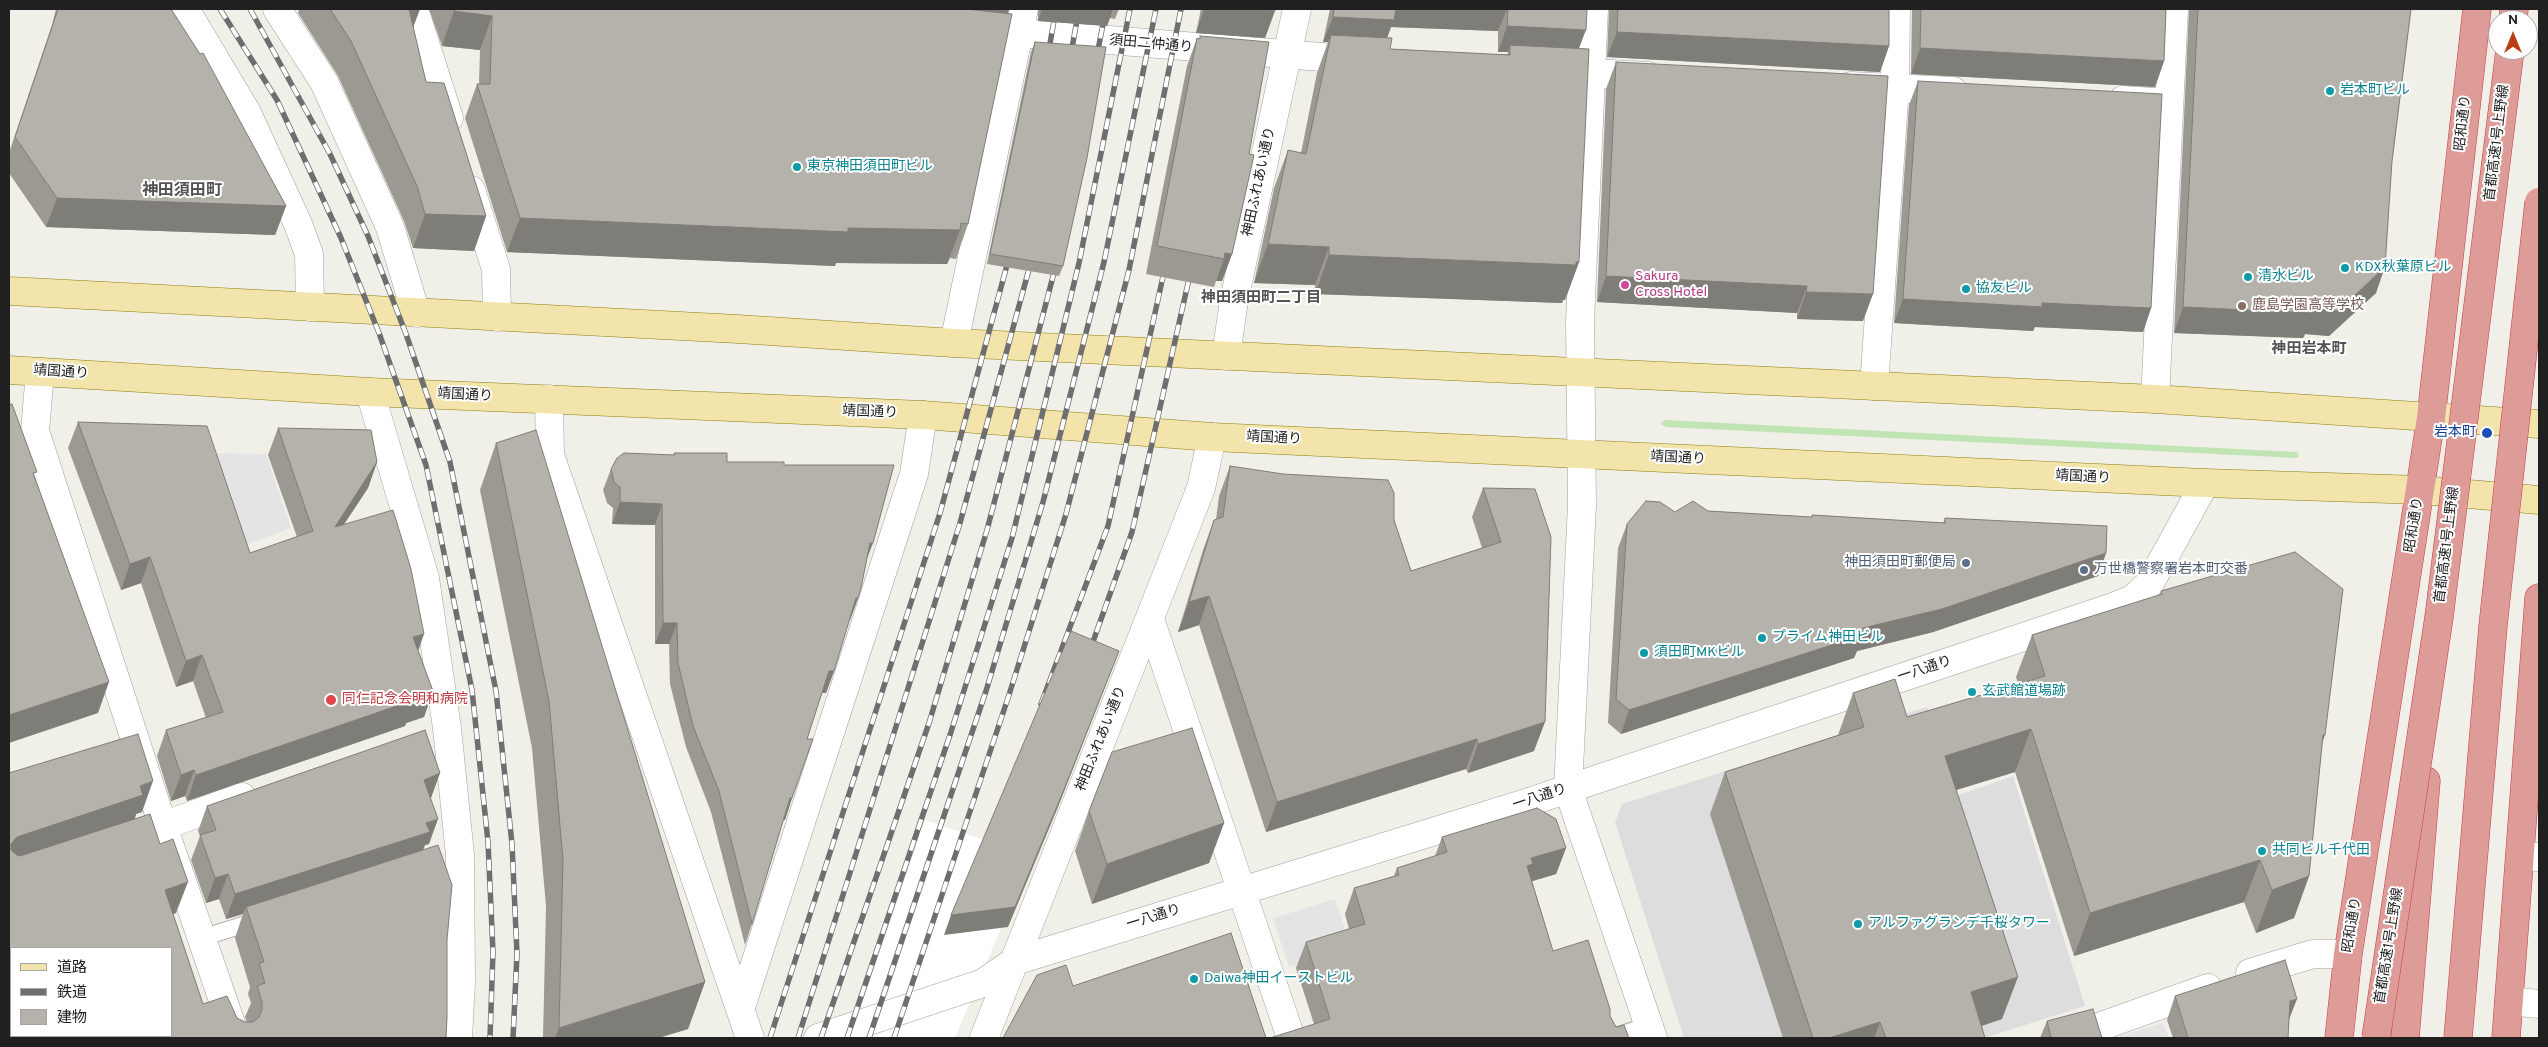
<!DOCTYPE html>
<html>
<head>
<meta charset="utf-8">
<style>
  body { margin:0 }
  #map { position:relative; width:2548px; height:1047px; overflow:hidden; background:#f0efe8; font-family:Overpass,"Noto Sans JP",sans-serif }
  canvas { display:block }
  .frame { position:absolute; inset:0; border:10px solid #202020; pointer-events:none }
  .legend { position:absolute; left:10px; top:947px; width:162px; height:90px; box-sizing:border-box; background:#fff; border:1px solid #a6a6a6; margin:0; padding:6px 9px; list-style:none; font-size:15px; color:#202020 }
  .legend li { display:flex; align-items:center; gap:10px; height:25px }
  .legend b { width:25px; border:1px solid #a6a6a6 }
  .north { position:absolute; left:2488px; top:10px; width:50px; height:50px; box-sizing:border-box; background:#fff; border:1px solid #a6a6a6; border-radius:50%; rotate:0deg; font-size:14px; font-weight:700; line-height:20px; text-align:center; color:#202020 }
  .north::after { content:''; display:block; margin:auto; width:18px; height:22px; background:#bb3d16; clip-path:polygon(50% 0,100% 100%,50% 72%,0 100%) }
</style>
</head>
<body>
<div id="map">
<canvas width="2548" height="1047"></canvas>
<div class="frame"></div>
<ul class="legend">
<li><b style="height:6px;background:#f2e4aa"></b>道路</li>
<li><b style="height:6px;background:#6e6e6e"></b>鉄道</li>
<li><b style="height:14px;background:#b5b2ab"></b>建物</li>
</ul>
<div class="north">N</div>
</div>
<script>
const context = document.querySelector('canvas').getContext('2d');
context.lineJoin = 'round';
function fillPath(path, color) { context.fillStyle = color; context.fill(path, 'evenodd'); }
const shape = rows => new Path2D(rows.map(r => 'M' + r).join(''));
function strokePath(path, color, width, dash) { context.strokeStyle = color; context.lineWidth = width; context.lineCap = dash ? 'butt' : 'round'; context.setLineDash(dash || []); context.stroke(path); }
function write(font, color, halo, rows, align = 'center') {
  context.font = font + ' Overpass,"Noto Sans JP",sans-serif'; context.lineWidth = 4; context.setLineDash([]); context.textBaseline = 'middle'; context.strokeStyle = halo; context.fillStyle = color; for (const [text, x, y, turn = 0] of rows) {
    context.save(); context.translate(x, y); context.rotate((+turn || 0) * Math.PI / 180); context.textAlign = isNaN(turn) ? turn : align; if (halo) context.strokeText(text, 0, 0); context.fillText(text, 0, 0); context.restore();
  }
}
const residential = shape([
  [1927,707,1956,796,2013,776,2085,1006,1984,1038,1684,1038,1615,822,1622,804]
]);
const grass = shape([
  [1664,420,2297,452,2299,456,2297,458,1666,427,1661,424]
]);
const parking = shape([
  [210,453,266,454,291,528,242,546],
  [1335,899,1351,948,1289,967,1273,918],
  [2163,1023,2169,1038,2113,1038]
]);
const pier = shape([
  [925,820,979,838,1029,861,955,1038,850,1038]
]);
const lane = shape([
  [201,938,259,920],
  [1610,1038,1649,1025]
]);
const street = shape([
  [185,9,247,113,298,224,309,254,310,307],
  [277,9,324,82,390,227,416,313],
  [414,9,449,118],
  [1594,9,1580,322,1582,505,1568,789,1653,1038],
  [971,29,1359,60],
  [1552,71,1648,76],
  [1851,86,1953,91],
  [2123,100,2169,103],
  [471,190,496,269,497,317],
  [954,343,1024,9],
  [1226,356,1234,300,1297,9],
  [40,372,35,431,163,826,236,1038],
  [1874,386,1895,88,1896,9],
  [370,392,425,578,447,728,460,855,461,982,458,1038],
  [549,399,550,455,750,1038],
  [2155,399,2174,9],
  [1150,619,1291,1038],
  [163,826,242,797],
  [2520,856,2539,857],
  [2250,973,2313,954,2348,954],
  [2509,1001,2539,1004],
  [741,1007,914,474,923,415],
  [818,1038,983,983,1015,961,1529,802,2113,607,2133,599,2150,583,2205,483],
  [984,1038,1201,488,1212,437],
  [2068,1038,2208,988]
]);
const primary = shape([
  [9,291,738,329,954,343,2155,399,2539,424],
  [9,370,370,392,923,415,1212,437,2205,483,2421,490,2539,500]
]);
const highway = shape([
  [2513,20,2514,9],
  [2339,1038,2348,954,2431,418,2477,9],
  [2405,1038,2426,781],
  [2506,1038,2539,598]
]);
const rail = shape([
  [220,9,277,100,341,238,379,333,426,465,472,690,488,842,493,952,490,1038],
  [250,9,330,154,368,236,406,334,450,462,496,691,512,844,517,954,513,1038],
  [1048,55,1056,9],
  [1070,59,1079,9],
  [1096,60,1106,9],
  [1089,653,1132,532,1191,270],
  [1041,704,1108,526,1166,263],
  [770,1038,940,513,1010,254],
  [798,1038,960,523,1032,258],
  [821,1038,929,723,987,530,1057,261],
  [847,1038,950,735,1012,538,1079,263,1130,9],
  [869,1038,986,691,1043,502,1104,262,1156,9],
  [894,1038,1008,698,1066,514,1129,270,1181,9]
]);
const highwayBridge = shape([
  [2376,1038,2439,617,2510,50],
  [2458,1038,2493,626,2539,202]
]);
const wall = shape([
  [56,9,171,9,200,54,286,206,275,235,46,227,9,173,9,153,52,25],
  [299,9,420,9,413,26,426,82,486,216,474,251,413,248,404,221,338,76,298,13],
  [429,9,1009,9,1008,14,968,224,956,259,950,258,947,264,836,263,835,266,507,252,465,118,477,84,479,84,480,50,442,46],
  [1038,9,1119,9,1115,19,1110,18,1107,26,1038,21],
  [1201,9,1275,9,1265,38,1196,33],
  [1330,9,1587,9,1579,48,1579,262,1565,300,1563,300,1562,303,1315,294,1315,285,1254,283,1274,188,1288,150,1301,153,1317,73,1328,42,1323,42],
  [1391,27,1498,31,1498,52,1508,52,1507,55,1390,49,1387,38],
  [1609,9,1889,9,1889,46,1880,72,1607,57],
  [1912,9,2166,9,2164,61,2155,87,1911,74],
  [2189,9,2411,9,2376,293,2329,336,2305,334,2303,338,2174,333],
  [1197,38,1249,154,1232,254,1222,281,1216,281,1214,287,1146,274,1187,66],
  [1035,42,1063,266,1059,276,987,264,1031,52],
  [1616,62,1863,321,1797,319,1797,313,1597,302,1606,89],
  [1918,81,2151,308,2143,332,2035,327,2033,331,1894,323,1909,105],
  [78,422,250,553,297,537,268,455,278,428,377,462,368,488,344,524,418,651,433,691,424,717,406,723,405,726,187,801,185,796,171,801,157,756,166,730,206,718,193,681,176,687,141,583,121,590,68,448],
  [496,443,705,982,688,1029,658,1038,543,1038,546,906,532,748,480,490],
  [674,453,727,462,784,465,867,559,858,598,850,620,849,620,834,671,826,693,822,693,807,739,792,798,785,820,783,820,752,924,745,945,711,812,686,747,670,684,669,644,655,644,655,525,612,524,613,508,607,503,603,490,611,469,674,455],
  [1230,466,1394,520,1411,571,1482,548,1472,517,1483,488,1535,489,1534,751,1468,773,1466,769,1266,832,1199,625,1178,632,1203,550,1214,520,1216,520,1219,496],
  [1708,511,1811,517,1812,515,1943,523,1945,518,2106,553,2098,576,1933,632,1857,651,1854,658,1621,734,1608,723,1618,548,1627,524,1675,512],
  [2161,591,2322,745,2309,876,2294,918,2256,933,2244,902,2074,956,2015,772,1956,790,2002,1019,1982,1026,1985,1038,1783,1038,1710,814,1725,772,1838,735,1853,693,1907,717,2018,684,2016,677,2032,635,2160,595],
  [9,773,142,812,136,814,135,819,176,913,173,914,203,1004,245,1022,247,1022,245,1017,251,1003,248,994,250,987,235,938,243,914,226,919,219,899,206,903,191,860,200,836,198,831,207,806,440,773,430,799,429,844,425,845,423,850,447,940,446,1038,9,1038],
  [1089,811,1224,823,1209,863,1092,904,1075,851],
  [1442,837,1566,848,1556,874,1532,881,1553,951,1610,1016,1616,1027,1314,1024,1296,968,1306,942,1349,929,1345,914,1354,888,1394,876,1397,868,1435,856],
  [2175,996,2289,1019,2288,1038,2173,1038,2167,1020],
  [2047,1021,2102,1038,2040,1038]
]);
const shadedWall = shape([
  [407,9,420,9,408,41],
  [927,9,1009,9,1006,18],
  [1042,9,1113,9,1107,26,1038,21],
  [1204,9,1249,9,1275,11,1265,38,1196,33],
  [1395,9,1507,9,1498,31,1391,27,1384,46,1331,35,1328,42,1323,42,1333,17],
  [454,11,492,16,480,50,442,46],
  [1507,26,1586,30,1576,56,1510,45,1508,52,1498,52],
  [1617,32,1889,46,1880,72,1607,57],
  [1920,48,2164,61,2155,87,1911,74],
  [57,198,286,206,275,235,46,227],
  [425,214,486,216,474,251,413,248],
  [520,218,960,230,947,264,836,263,835,266,507,252],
  [1268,244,1329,247,1315,285,1254,283],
  [1225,253,1232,254,1222,281,1216,281,1224,259],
  [1329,255,1579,262,1565,300,1563,300,1562,303,1315,294],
  [2385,267,2376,293,2329,336,2305,334,2303,338,2174,333,2183,307,2313,309],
  [1606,276,1807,286,1797,313,1597,302],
  [1806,292,1873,294,1863,321,1797,319],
  [1903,299,2042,303,2151,308,2143,332,2035,327,2033,331,1894,323],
  [377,462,368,488,325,553,335,527],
  [620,502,662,504,655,525,612,524],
  [870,543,873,543,865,564],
  [2106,553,2098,576,1933,632,1857,651,1854,658,1621,734,1629,710,1863,628],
  [150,557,141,583,121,590,130,564],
  [1209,596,1199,625,1178,632,1189,602],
  [856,598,858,598,850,620,848,620],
  [663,623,677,623,669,644,655,644],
  [424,634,415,660,413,637],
  [1119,651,1058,807,1008,927,944,935,951,915],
  [202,655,193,681,176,687,186,661],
  [829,671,834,671,826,693,821,693],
  [109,682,98,713,9,743,9,715],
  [433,691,424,717,406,723,405,726,187,801,196,775],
  [1545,722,1534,751,1468,773,1478,744],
  [2031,729,2015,772,1930,798,1945,756],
  [2323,735,2325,735,2310,778],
  [1477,739,1466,769,1266,832,1277,802],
  [194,770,185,796,171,801,181,775],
  [440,773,431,798,415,805,424,780],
  [153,781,142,812,136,814,132,826,9,867,11,844,17,837],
  [790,798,792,798,785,820,782,820],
  [438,819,429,844,425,845,420,857,246,907,243,914,226,919,235,894],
  [1224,823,1209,863,1092,904,1107,864],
  [1566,848,1556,874,1526,883,1527,866,1531,858],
  [2260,860,2244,902,2074,956,2090,913],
  [228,874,219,899,206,903,215,878],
  [2309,876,2294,918,2256,933,2272,890],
  [188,882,176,913,154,921,165,890],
  [2018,977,2002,1019,1956,1034,1971,992],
  [705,982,688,1029,658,1038,555,1038,559,1028],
  [2297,999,2288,1022,2290,1001],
  [1880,1022,1874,1038,1829,1038]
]);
const building = shape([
  [58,9,171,9,200,54,203,53,286,206,57,198,15,137,58,9],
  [330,9,409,9,426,82,444,83,486,216,425,214,417,186,351,41,330,9],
  [454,9,966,9,1012,14,968,224,961,223,960,230,848,228,848,232,520,218,477,84,490,84,492,16,454,11,454,9],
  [1249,9,1275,9,1275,11,1249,9],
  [1334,9,1396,9,1394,20,1333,17,1334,9],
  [1508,9,1587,9,1586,30,1507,26,1508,9],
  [1618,9,1889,9,1889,46,1617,32,1618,9],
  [1921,9,2166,9,2164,61,1920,48,1921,9],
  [2198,9,2411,9,2392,161,2385,267,2338,311,2313,309,2313,313,2183,307,2198,9],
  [1331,35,1392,38,1390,49,1510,55,1510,45,1589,49,1579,262,1576,262,1576,265,1329,255,1329,247,1268,244,1288,150,1306,154,1331,35],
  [1200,36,1269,42,1249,154,1254,155,1232,254,1225,253,1224,259,1157,246,1197,38,1200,39,1200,36],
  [1035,42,1106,47,1087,158,1063,266,990,254,1035,42],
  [1616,62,1888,76,1873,294,1806,292,1807,286,1606,276,1616,62],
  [1918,81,2162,94,2151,308,2042,303,2042,307,1903,299,1918,81],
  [9,404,12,404,37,472,33,473,109,682,9,715,9,404],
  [78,422,207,426,250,553,313,531,278,428,371,430,377,462,335,527,393,510,411,569,424,634,413,637,433,691,414,698,414,700,196,775,194,770,181,775,166,730,223,712,202,655,186,661,150,557,130,564,78,422],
  [536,430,705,982,559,1028,563,860,549,701,496,443,536,430],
  [624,453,675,455,674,453,727,453,727,462,784,462,784,465,894,465,873,543,870,543,861,588,858,598,856,598,834,671,829,671,807,739,813,739,792,798,790,798,752,924,719,791,693,726,678,663,677,623,663,623,662,504,620,502,620,487,614,482,611,469,617,458,624,453],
  [1230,466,1283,474,1388,480,1394,493,1394,520,1411,571,1501,542,1483,488,1535,489,1551,537,1545,722,1478,744,1477,739,1277,802,1209,596,1189,602,1214,520,1223,517,1230,466],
  [1646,501,1660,502,1675,512,1693,501,1708,511,1812,517,1812,515,1945,523,1945,518,2107,526,2106,553,1942,609,1863,628,1863,635,1629,710,1616,699,1627,524,1646,501],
  [2295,552,2343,589,2325,735,2323,735,2309,876,2272,890,2260,860,2090,913,2031,729,1945,756,2018,977,1971,992,1985,1038,1886,1038,1880,1022,1829,1038,1813,1038,1725,772,1864,727,1853,693,1895,679,1907,717,2045,676,2032,635,2162,594,2161,591,2295,552],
  [1071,631,1119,651,1065,787,1015,907,951,915,1071,631],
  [1192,728,1224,823,1107,864,1089,811,1112,752,1192,728],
  [425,730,440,773,424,780,438,819,426,823,430,832,235,894,228,874,215,878,200,835,216,830,207,806,425,730],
  [138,734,153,781,140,786,143,795,17,837,11,844,11,850,18,856,23,855,150,814,160,844,173,839,188,882,165,890,203,1004,227,996,237,1018,245,1022,253,1022,259,1017,262,1010,262,1002,257,986,265,983,259,963,264,962,246,907,438,845,452,885,447,940,447,1017,446,1038,9,1038,9,773,138,734],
  [11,948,171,948,171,1036,11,1036,11,948],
  [1537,808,1556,819,1566,848,1531,858,1533,864,1527,866,1553,951,1588,940,1610,1009,1610,1016,1616,1027,1624,1025,1629,1038,1270,1038,1330,1019,1306,942,1365,924,1354,888,1399,875,1397,868,1447,852,1442,837,1537,808],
  [1231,933,1266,1038,1003,1038,1037,975,1066,965,1073,986,1231,933],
  [2285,960,2297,999,2290,1001,2288,1038,2188,1038,2175,996,2285,960],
  [2093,1009,2102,1038,2046,1038,2051,1037,2047,1021,2093,1009]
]);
const markers = [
  [2330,91,5,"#0f9aa8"],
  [797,167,5,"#0f9aa8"],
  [2345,268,5,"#0f9aa8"],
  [2248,277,5,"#0f9aa8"],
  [1625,285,5,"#d1479c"],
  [1966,289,5,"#0f9aa8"],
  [2242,306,5,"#8d6e63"],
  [2487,433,6,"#1a4fb4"],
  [1966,563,5,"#5c6f8a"],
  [2084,570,5,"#5c6f8a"],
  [1762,638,5,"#0f9aa8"],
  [1644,653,5,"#0f9aa8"],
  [1972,692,5,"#0f9aa8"],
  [331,700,6,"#e0444e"],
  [2262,851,5,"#0f9aa8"],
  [1858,924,5,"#0f9aa8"],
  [1194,979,5,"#0f9aa8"]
];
const streetNames = [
  ["須田二仲通り",1151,45,5],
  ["昭和通り",2464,123,-84],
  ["首都高速1号上野線",2498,143,-83],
  ["神田ふれあい通り",1260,182,-78],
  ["靖国通り",61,373,4],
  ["靖国通り",465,396,3],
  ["靖国通り",870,413,2],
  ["靖国通り",1274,439,3],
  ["靖国通り",1678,459,3],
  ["靖国通り",2083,478,3],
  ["昭和通り",2415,525,-81],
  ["首都高速1号上野線",2448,545,-83],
  ["一八通り",1925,670,-18],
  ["神田ふれあい通り",1102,739,-68],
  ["一八通り",1540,798,-18],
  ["一八通り",1154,918,-17],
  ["昭和通り",2353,925,-81],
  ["首都高速1号上野線",2390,946,-81]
];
const cultureNames = [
  ["岩本町ビル",2340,91],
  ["東京神田須田町ビル",807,167],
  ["KDX秋葉原ビル",2355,268],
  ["清水ビル",2258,277],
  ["協友ビル",1976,289],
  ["プライム神田ビル",1772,638],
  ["須田町MKビル",1654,653],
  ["玄武館道場跡",1982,692],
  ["共同ビル千代田",2272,851],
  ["アルファグランデ千桜タワー",1868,924],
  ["Daiwa神田イーストビル",1204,979]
];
const hotelNames = [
  ["Sakura",1635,277],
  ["Cross Hotel",1635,293]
];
const educationNames = [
  ["鹿島学園高等学校",2252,306]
];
const transitNames = [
  ["岩本町",2476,433]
];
const serviceNames = [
  ["神田須田町郵便局",1956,563],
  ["万世橋警察署岩本町交番",2094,570,"left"]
];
const healthNames = [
  ["同仁記念会明和病院",342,700]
];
const neighbourhoodNames = [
  ["神田須田町二丁目",1261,299],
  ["神田岩本町",2309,350]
];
const quarterNames = [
  ["神田須田町",182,192]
];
fillPath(residential, '#dedddd');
fillPath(grass, '#c0e4b4');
fillPath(parking, '#e4e4e4');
fillPath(pier, '#fff');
strokePath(lane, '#a1a1a1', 18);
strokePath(street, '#a1a1a1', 29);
strokePath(primary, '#8c8110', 29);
strokePath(highway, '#c93a48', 29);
strokePath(lane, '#fff', 16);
strokePath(street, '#fff', 28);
strokePath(primary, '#f2e4aa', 28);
strokePath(highway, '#de9c98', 28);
strokePath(rail, '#6e6e6e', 5.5);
strokePath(rail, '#fff', 4, [11]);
strokePath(highwayBridge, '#c93a48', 29, []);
strokePath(highwayBridge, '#de9c98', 28);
fillPath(wall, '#9c9993');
fillPath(shadedWall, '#7f7d78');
fillPath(building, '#b5b2ab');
strokePath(building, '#7f7d78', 1);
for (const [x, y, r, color] of markers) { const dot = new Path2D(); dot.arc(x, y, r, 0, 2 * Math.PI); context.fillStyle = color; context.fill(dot); strokePath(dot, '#fff', 2); }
write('14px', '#202020', '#fff', streetNames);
write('14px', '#0d838f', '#fff', cultureNames, 'left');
write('14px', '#b23c85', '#fff', hotelNames, 'left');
write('14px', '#785e54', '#fff', educationNames, 'left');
write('14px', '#164399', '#fff', transitNames, 'right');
write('14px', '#4e5e75', '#fff', serviceNames, 'right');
write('14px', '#be3a42', '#fff', healthNames, 'left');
write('bold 15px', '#535353', '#fff', neighbourhoodNames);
write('bold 16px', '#535353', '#fff', quarterNames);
</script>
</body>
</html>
